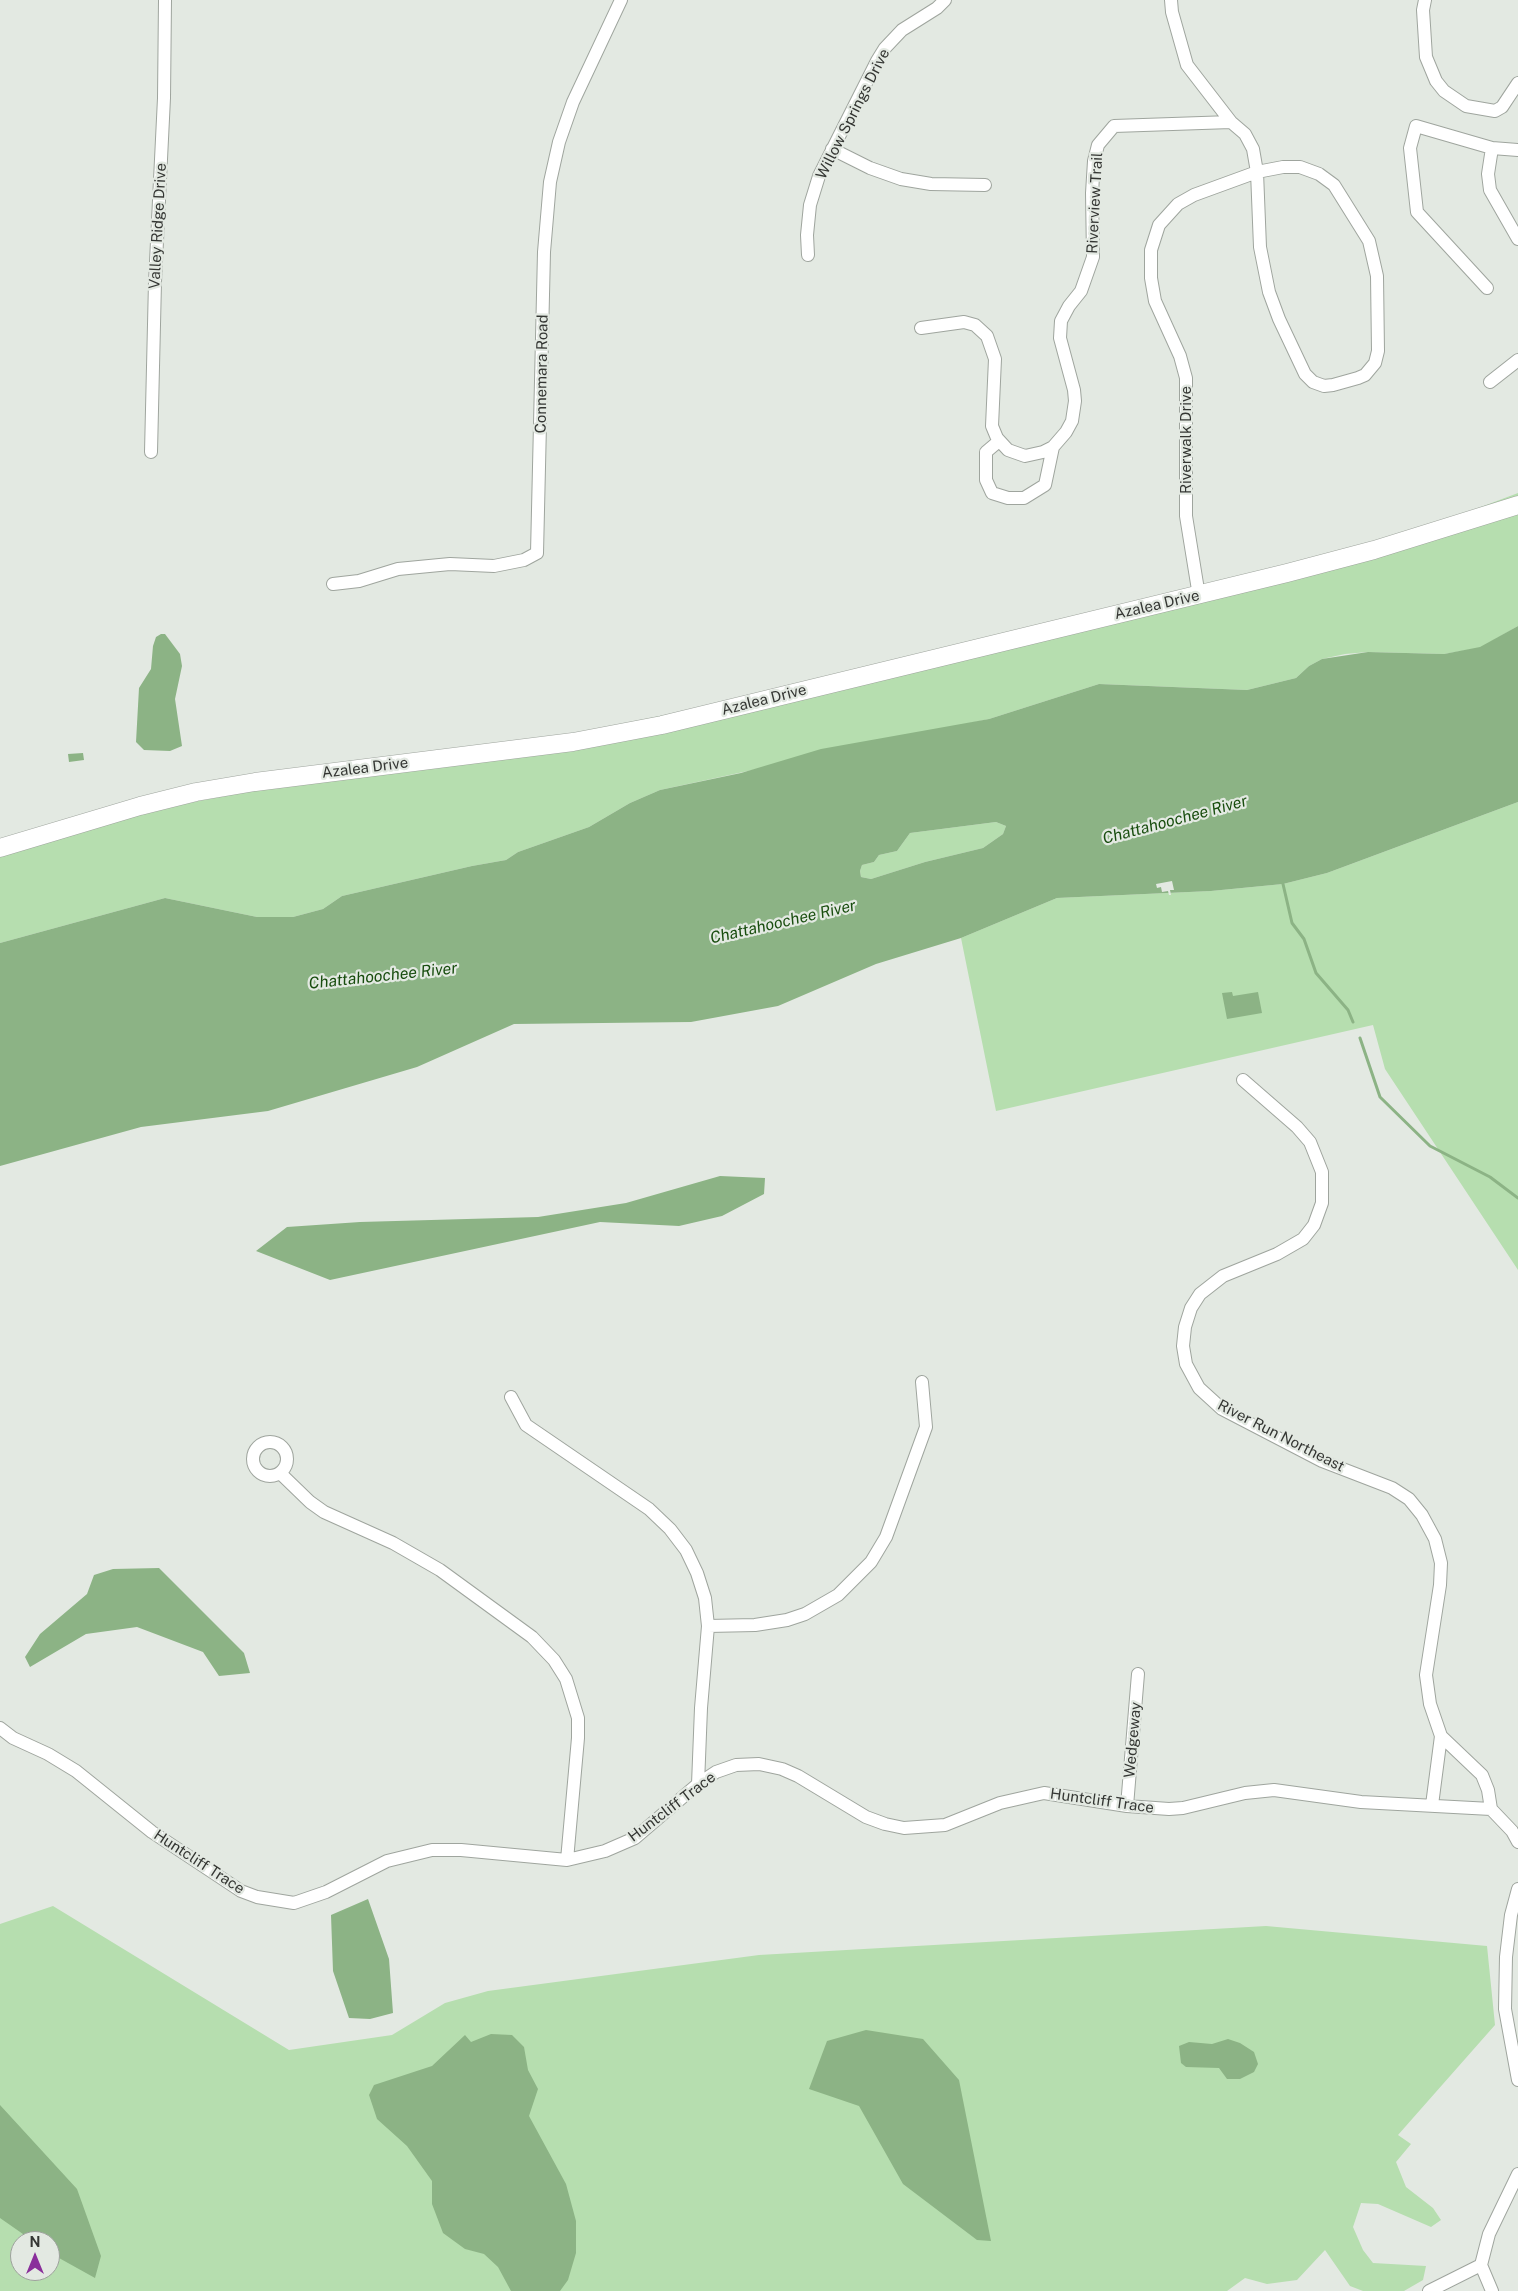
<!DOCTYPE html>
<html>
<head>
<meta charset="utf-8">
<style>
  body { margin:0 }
  #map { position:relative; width:1518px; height:2291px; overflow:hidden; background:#e3e9e2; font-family:"Public Sans",sans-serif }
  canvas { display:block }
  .north { position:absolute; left:10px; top:2231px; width:50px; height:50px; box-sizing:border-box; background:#e3e9e2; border:1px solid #9da19c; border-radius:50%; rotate:0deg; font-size:14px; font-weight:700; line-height:20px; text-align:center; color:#343633 }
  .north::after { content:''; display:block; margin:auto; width:18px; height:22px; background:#8a2f9b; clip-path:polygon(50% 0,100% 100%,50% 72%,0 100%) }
</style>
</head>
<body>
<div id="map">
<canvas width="1518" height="2291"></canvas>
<div class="north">N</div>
</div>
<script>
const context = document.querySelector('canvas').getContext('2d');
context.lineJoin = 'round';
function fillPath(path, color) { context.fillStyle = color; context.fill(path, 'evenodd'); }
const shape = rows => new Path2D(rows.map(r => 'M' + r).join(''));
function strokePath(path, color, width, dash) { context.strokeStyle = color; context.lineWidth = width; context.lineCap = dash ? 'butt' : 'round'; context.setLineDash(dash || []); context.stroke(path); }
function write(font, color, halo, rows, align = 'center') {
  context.font = font + ' "Public Sans",sans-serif'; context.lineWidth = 4.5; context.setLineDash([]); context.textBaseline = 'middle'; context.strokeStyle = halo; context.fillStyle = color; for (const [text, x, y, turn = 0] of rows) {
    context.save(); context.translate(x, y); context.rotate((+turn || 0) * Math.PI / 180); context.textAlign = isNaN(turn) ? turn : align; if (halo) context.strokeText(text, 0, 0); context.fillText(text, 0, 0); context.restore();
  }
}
const green = shape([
  [1518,493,1518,626,1480,648,1444,654,1368,652,1345,654,1322,659,1309,666,1296,678,1247,690,1099,684,989,719,660,790,630,803,589,827,518,852,506,860,472,866,342,896,323,909,293,917,257,917,165,898,0,943,0,854,156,809,310,780,479,753,743,699,1404,536],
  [1518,802,1518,1270,1385,1069,1373,1025,996,1111,961,938,1057,898,1211,891,1283,884,1327,873],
  [996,822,1006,826,1003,834,983,848,925,862,871,879,861,877,860,871,862,865,874,862,879,855,897,851,910,833],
  [53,1906,289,2050,392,2035,445,2003,488,1991,759,1955,1266,1926,1487,1946,1495,2025,1398,2135,1411,2144,1396,2162,1406,2187,1433,2208,1441,2220,1431,2227,1378,2204,1361,2203,1353,2227,1363,2250,1373,2263,1426,2266,1423,2280,1404,2291,1363,2291,1350,2286,1325,2250,1297,2280,1267,2284,1245,2278,1227,2291,0,2291,0,1924],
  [20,2241,50,2241,50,2271,20,2271]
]);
const water = shape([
  [1518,626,1518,802,1327,873,1283,884,1211,891,1057,898,961,938,876,964,778,1006,691,1022,514,1024,417,1067,268,1111,141,1127,0,1166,0,943,165,898,257,917,293,917,323,909,342,896,472,866,506,860,518,852,589,827,630,803,660,790,741,773,821,749,989,719,1099,684,1247,690,1296,678,1309,666,1322,659,1368,652,1444,654,1480,647],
  [996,822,1006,826,1003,834,983,848,925,862,871,879,861,877,860,871,862,865,874,862,879,855,897,851,910,833],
  [161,634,165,634,180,654,182,666,175,699,182,746,170,751,144,750,136,742,139,688,151,669,153,646,156,637],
  [83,753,84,760,69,762,68,754],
  [1232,992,1233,996,1258,992,1262,1013,1227,1019,1222,993],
  [720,1176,765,1178,764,1194,722,1216,679,1226,600,1222,330,1280,256,1251,287,1227,360,1222,538,1217,626,1203],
  [159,1568,244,1653,250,1673,219,1676,203,1652,137,1627,86,1634,30,1667,25,1657,40,1634,87,1594,94,1575,113,1569],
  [368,1899,389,1959,393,2013,370,2019,349,2018,333,1971,331,1915],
  [866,2030,923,2039,959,2080,991,2241,977,2240,903,2184,859,2106,809,2089,827,2041],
  [491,2034,512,2035,524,2047,528,2070,538,2089,529,2116,566,2184,576,2221,576,2253,568,2280,560,2291,511,2291,498,2267,484,2254,465,2249,443,2233,432,2204,432,2181,407,2146,377,2119,369,2095,374,2085,432,2066,465,2035,471,2042],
  [1228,2039,1240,2043,1254,2052,1258,2064,1254,2072,1240,2079,1227,2079,1219,2068,1186,2067,1181,2063,1179,2046,1189,2042,1212,2044],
  [0,2105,77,2189,101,2256,95,2278,50,2253,50,2241,33,2241,0,2218]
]);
const pier = shape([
  [1172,881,1174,890,1170,890,1171,895,1169,895,1168,891,1162,892,1161,887,1157,888,1156,884]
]);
const stream = shape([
  [1283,884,1292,923,1304,939,1316,973,1348,1010,1353,1022],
  [1360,1038,1380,1097,1430,1146,1490,1177,1518,1198]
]);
const street = shape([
  [1171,0,1172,12,1187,65,1231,122,1245,134,1253,149,1257,172,1194,195,1178,204,1159,225,1151,250,1151,278,1155,301,1180,356,1186,378,1186,516,1199,596],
  [1425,0,1423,10,1426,57,1436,81,1444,91,1466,106,1495,111,1502,107,1518,83],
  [1492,148,1488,174,1490,190,1518,239],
  [832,149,870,168,901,179,931,184,985,185],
  [1283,167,1300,167,1319,174,1334,185,1369,241,1377,276,1378,351,1375,363,1365,375,1358,378,1333,385,1324,386,1313,382,1305,374,1279,319,1269,292,1260,247,1257,172,1283,167],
  [808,255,807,235,810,205,819,176,877,61,885,48,902,30,937,8,945,0],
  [1487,288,1417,212,1410,148,1416,126,1492,148,1518,150],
  [921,328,964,322,975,325,987,336,995,359,992,426,997,438,1008,450,1025,456,1043,452,1053,447,1066,432,1072,421,1075,401,1074,390,1060,338,1061,321,1069,306,1081,291,1093,257,1092,193,1094,161,1098,145,1114,126,1231,122],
  [1490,382,1518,360],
  [999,441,986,452,986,480,992,493,1008,498,1024,498,1045,485,1053,447],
  [151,452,155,282,164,98,165,0],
  [333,584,359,581,398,569,450,564,494,566,524,560,537,553,544,252,550,182,559,142,573,102,621,0],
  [1243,1080,1297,1127,1310,1142,1322,1172,1322,1203,1314,1225,1303,1239,1277,1254,1223,1276,1200,1294,1191,1308,1185,1327,1183,1346,1186,1364,1199,1388,1222,1409,1322,1461,1392,1488,1409,1499,1422,1515,1435,1539,1441,1563,1440,1585,1426,1675,1430,1704,1441,1736],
  [511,1397,526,1425,649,1509,670,1529,686,1550,697,1573,705,1598,708,1626,701,1708,698,1784],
  '253 1459a17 17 0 1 1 34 0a17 17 0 1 1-34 0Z',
  [280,1473,310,1502,324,1512,393,1543,440,1570,532,1637,554,1660,566,1679,578,1718,578,1738,567,1860],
  [708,1626,755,1625,787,1620,805,1614,838,1595,871,1562,886,1537,926,1427,922,1382],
  [0,1728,13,1738,48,1754,76,1771,152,1832,241,1891,257,1897,294,1903,326,1892,387,1861,432,1850,461,1850,567,1860,605,1851,635,1838,698,1784,716,1772,736,1765,759,1764,782,1769,798,1776,866,1817,885,1824,904,1828,945,1825,1000,1803,1044,1793,1127,1806,1169,1809,1183,1808,1245,1793,1274,1790,1361,1802,1491,1809,1512,1831,1518,1842],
  [1432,1805,1441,1736,1482,1775,1488,1790,1491,1809],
  [1127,1806,1138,1674],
  [1518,1889,1511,1915,1506,1957,1505,2009,1518,2080],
  [1429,2291,1481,2265],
  [1492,2291,1481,2265,1489,2234,1518,2174]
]);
const secondary = shape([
  [0,848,140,806,196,792,255,782,573,742,662,725,1287,573,1374,550,1518,505]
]);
const streetNames = [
  ["Willow Springs Drive",853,114,-63],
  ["Riverview Trail",1095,203,-87],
  ["Valley Ridge Drive",158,226,-87],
  ["Connemara Road",542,374,-89],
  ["Riverwalk Drive",1186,440,-90],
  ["Azalea Drive",1157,605,-13],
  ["Azalea Drive",764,700,-14],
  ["Azalea Drive",365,768,-7],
  ["River Run Northeast",1281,1436,27],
  ["Wedgeway",1133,1740,-85],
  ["Huntcliff Trace",1102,1801,8],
  ["Huntcliff Trace",672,1807,-37],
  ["Huntcliff Trace",199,1862,33]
];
const waterNames = [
  ["Chattahoochee River",1175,820,-15],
  ["Chattahoochee River",783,922,-13],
  ["Chattahoochee River",383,976,-6]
];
fillPath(green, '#b6deaf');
fillPath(water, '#8cb385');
fillPath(pier, '#e3e9e2');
strokePath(stream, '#8cb385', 3);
strokePath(street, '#9fa59e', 14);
strokePath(secondary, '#9fa59e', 19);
strokePath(street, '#fff', 12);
strokePath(secondary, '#fff', 18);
write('15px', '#343633', '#e3e9e2', streetNames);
write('italic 16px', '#184d0e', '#e3e9e2', waterNames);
</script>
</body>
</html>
